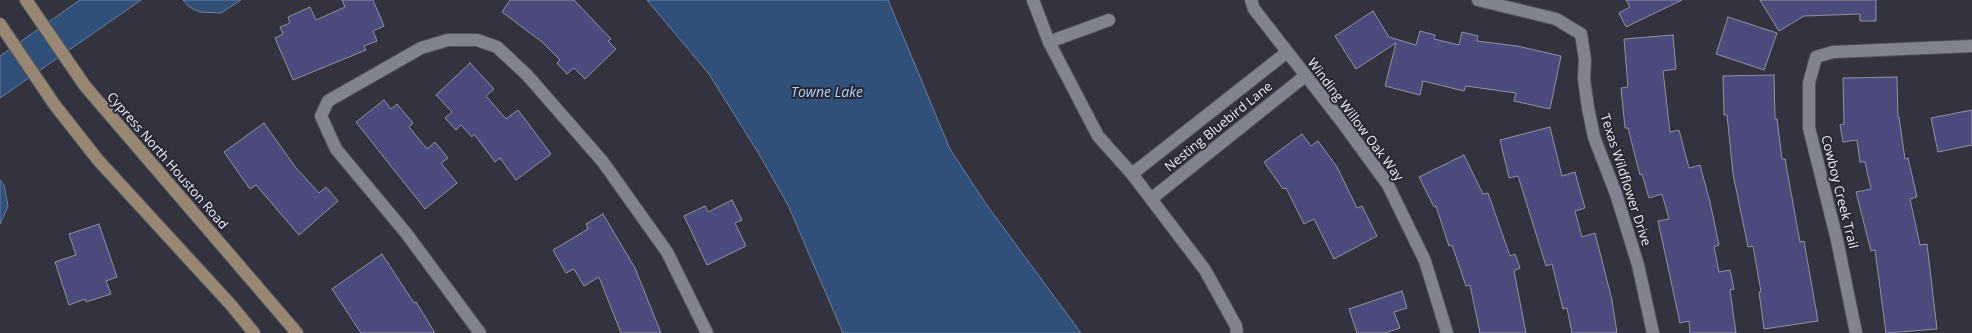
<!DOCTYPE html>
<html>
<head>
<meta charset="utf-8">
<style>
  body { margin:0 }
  canvas { display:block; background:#32333f }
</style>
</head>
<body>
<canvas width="1972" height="333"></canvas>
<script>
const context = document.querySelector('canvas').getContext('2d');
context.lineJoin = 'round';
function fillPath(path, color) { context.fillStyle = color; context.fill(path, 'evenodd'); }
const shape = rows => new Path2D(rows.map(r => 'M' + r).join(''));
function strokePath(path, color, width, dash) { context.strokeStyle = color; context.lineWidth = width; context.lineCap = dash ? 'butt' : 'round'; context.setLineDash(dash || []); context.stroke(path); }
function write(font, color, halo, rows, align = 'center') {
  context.font = font + ' "Open Sans",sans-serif'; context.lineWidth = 4; context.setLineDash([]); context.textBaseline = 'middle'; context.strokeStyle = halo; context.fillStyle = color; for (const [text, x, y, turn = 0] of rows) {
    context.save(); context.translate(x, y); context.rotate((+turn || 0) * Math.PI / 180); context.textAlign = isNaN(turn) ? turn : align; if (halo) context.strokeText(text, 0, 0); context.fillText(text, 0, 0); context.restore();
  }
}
const water = shape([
  [80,0,141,0,0,98,0,56,80,0],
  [183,0,241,0,221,13,200,12,189,7,183,0],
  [647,0,888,0,950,149,986,204,1081,333,843,333,788,205,759,154,709,74,647,0],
  [0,180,4,185,8,206,0,224,0,180]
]);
const building = shape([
  [342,0,373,0,384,26,373,31,377,41,364,46,366,50,293,80,275,38,283,34,280,27,290,23,288,17,310,7,316,20,345,7,342,0],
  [510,0,574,0,611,39,608,41,616,49,585,79,574,68,567,74,557,63,560,60,542,42,502,12,510,0],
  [1626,0,1682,0,1626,27,1619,13,1630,7,1626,0],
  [1760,0,1876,0,1876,21,1860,21,1860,14,1804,16,1779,31,1760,0],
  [1373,11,1389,37,1416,45,1420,31,1435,35,1434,39,1459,45,1462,32,1478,36,1477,41,1517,46,1561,56,1550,109,1514,101,1516,93,1466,86,1464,91,1423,81,1420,95,1385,86,1396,43,1356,69,1335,36,1373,11],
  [1728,17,1777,33,1764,70,1716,54,1728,17],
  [1673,35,1676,69,1663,71,1670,132,1679,130,1689,168,1700,165,1710,202,1719,245,1714,247,1719,272,1730,270,1734,289,1730,290,1736,333,1690,333,1689,321,1680,323,1658,221,1669,219,1662,194,1649,198,1642,174,1640,175,1628,128,1625,128,1621,88,1628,87,1624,39,1673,35],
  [470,63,494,89,486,96,506,119,518,110,551,154,516,180,500,158,495,162,474,134,472,137,461,125,456,130,445,118,452,112,436,95,470,63],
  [1774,75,1775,119,1777,119,1782,159,1785,159,1800,242,1804,241,1818,321,1764,329,1759,292,1761,292,1753,246,1748,247,1733,174,1727,115,1724,115,1723,76,1774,75],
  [1897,77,1898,117,1899,117,1905,159,1908,158,1917,197,1910,199,1920,245,1927,244,1937,329,1886,333,1875,250,1871,251,1856,192,1871,189,1865,162,1860,162,1857,140,1843,142,1840,125,1844,124,1843,78,1897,77],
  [384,100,391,109,397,104,413,123,409,127,427,149,435,142,448,158,441,163,457,183,425,209,356,122,384,100],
  [1972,110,1972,145,1938,152,1931,118,1972,110],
  [264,123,296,168,319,193,326,187,338,201,299,235,256,185,250,189,224,152,264,123],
  [1550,127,1562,176,1575,172,1585,208,1575,211,1582,237,1595,233,1612,300,1617,333,1572,333,1567,308,1563,309,1552,264,1546,266,1518,176,1509,178,1500,140,1550,127],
  [1302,134,1311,146,1318,141,1337,167,1357,208,1362,206,1377,236,1334,259,1314,219,1304,224,1286,188,1283,189,1264,162,1302,134],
  [1464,155,1483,194,1488,193,1510,256,1515,254,1520,268,1514,271,1526,333,1480,333,1470,285,1466,286,1452,245,1449,246,1436,206,1434,207,1419,177,1464,155],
  [732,200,742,220,735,223,746,246,707,265,684,216,705,206,708,212,732,200],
  [603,214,635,268,661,333,621,333,599,277,584,286,574,269,566,273,553,250,588,229,586,224,603,214],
  [99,224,117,277,106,281,111,294,86,302,85,299,69,305,55,262,76,255,69,234,99,224],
  [382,254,414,303,416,302,435,333,361,333,332,289,382,254],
  [1402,291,1407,308,1394,312,1400,328,1385,333,1357,333,1349,309,1402,291]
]);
const street = shape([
  [1033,0,1049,42,1098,136,1132,174,1205,270,1236,326,1237,333],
  [1251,0,1254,9,1342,122,1388,185,1425,261,1447,333],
  [1478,0,1556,19,1581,34,1585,60,1584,79,1588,108,1594,137,1616,194,1638,265,1653,333],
  [1049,42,1109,20],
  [1132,174,1286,53],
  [1151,199,1305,76],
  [480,333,406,233,336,149,321,116,328,101,421,48,448,40,477,40,497,47,527,75,603,162,667,252,707,333],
  [1856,333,1837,240,1809,128,1809,83,1816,57,1833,52,1972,46]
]);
const secondary = shape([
  [26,0,85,86,297,333],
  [0,24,54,104,98,160,231,305,254,333]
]);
const streetNames = [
  ["Winding Willow Oak Way",1355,120,53],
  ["Nesting Bluebird Lane",1219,127,-39],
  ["Cypress North Houston Road",167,161,49],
  ["Texas Wildflower Drive",1625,180,72],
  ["Cowboy Creek Trail",1839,192,76]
];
const waterNames = [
  ["Towne Lake",827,93]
];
fillPath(water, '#304f79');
strokePath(water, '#697f9f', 1);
fillPath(building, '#4b4c7d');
strokePath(building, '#90919f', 1);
strokePath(street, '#51525c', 14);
strokePath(secondary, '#51525c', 14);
strokePath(street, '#828391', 12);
strokePath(secondary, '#978773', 12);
write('13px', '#efeff7', '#282935', streetNames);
write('italic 14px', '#b2d0f9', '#282935', waterNames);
</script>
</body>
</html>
